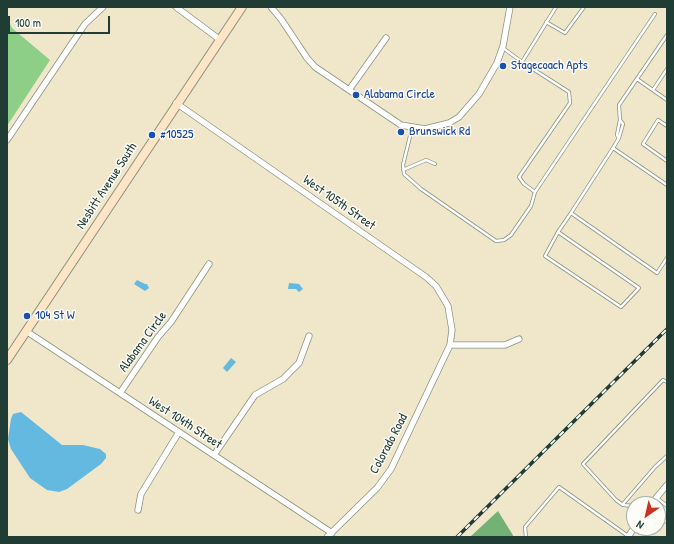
<!DOCTYPE html>
<html>
<head>
<meta charset="utf-8">
<style>
  body { margin:0 }
  #map { position:relative; width:674px; height:544px; overflow:hidden; background:#f0e6ca; font-family:"Patrick Hand",sans-serif }
  canvas { display:block }
  .frame { position:absolute; inset:0; border:8px solid #1f3d34; pointer-events:none }
  .north { position:absolute; left:626px; top:496px; width:40px; height:40px; box-sizing:border-box; background:#fdfcf7; border:1px solid #a4b0a9; border-radius:50%; rotate:214deg; font-size:11px; font-weight:700; line-height:16px; text-align:center; color:#1f3d34 }
  .north::after { content:''; display:block; margin:auto; width:14px; height:18px; background:#c8321e; clip-path:polygon(50% 0,100% 100%,50% 72%,0 100%) }
  .scale { position:absolute; left:8px; top:16px; width:102px; height:18px; box-sizing:border-box; border:2px solid #1f3d34; border-top:0; padding-left:5px; font-size:12px; line-height:14px; white-space:nowrap; color:#1f3d34; -webkit-text-stroke:3px #fdfcf7; paint-order:stroke }
</style>
</head>
<body>
<div id="map">
<canvas width="674" height="544"></canvas>
<div class="frame"></div>
<div class="north">N</div>
<div class="scale">100 m</div>
</div>
<script>
const context = document.querySelector('canvas').getContext('2d');
context.lineJoin = 'round';
function fillPath(path, color) { context.fillStyle = color; context.fill(path, 'evenodd'); }
const shape = rows => new Path2D(rows.map(r => 'M' + r).join(''));
function strokePath(path, color, width, dash) { context.strokeStyle = color; context.lineWidth = width; context.lineCap = dash ? 'butt' : 'round'; context.setLineDash(dash || []); context.stroke(path); }
function write(font, color, halo, rows, align = 'center') {
  context.font = font + ' "Patrick Hand",sans-serif'; context.lineWidth = 3; context.setLineDash([]); context.textBaseline = 'middle'; context.strokeStyle = halo; context.fillStyle = color; for (const [text, x, y, turn = 0] of rows) {
    context.save(); context.translate(x, y); context.rotate((+turn || 0) * Math.PI / 180); context.textAlign = isNaN(turn) ? turn : align; if (halo) context.strokeText(text, 0, 0); context.fillText(text, 0, 0); context.restore();
  }
}
const green = shape([
  [7,18,12,28,50,60,7,126]
]);
const forest = shape([
  [498,511,514,537,470,537]
]);
const water = shape([
  [137,280,145,284,147,284,149,288,145,291,134,284],
  [289,283,299,284,303,289,299,292,296,289,288,289],
  [231,358,236,362,227,372,223,368],
  [21,412,62,445,83,445,100,449,106,454,106,458,101,464,67,489,59,492,47,490,30,478,11,449,8,439,11,419,13,414]
]);
const lane = shape([
  [546,22,565,33,584,7],
  [503,48,522,62,556,7],
  [637,79,667,100],
  [653,90,667,69],
  [620,120,623,124,619,138,617,135,620,120,619,105,667,35],
  [667,126,658,120,643,144,667,161],
  [412,128,403,165,404,174,421,189,496,241,504,240,511,235,531,206,535,192,524,184,519,177,570,103,569,92,522,62],
  [619,138,613,148,667,185],
  [403,170,426,160,435,164],
  [535,192,655,14],
  [571,213,613,148],
  [558,232,639,288,621,307,545,256,558,232,571,213,657,273,667,258],
  [657,498,667,506],
  [623,504,655,467,667,456],
  [634,506,623,505,616,500,583,464,663,380,667,382],
  [658,516,667,522],
  [526,537,525,527,559,487,628,536]
]);
const street = shape([
  [176,7,219,39],
  [271,7,281,19,307,58,315,67,401,125,425,129,449,123,459,117,479,94,497,63,503,46,510,7],
  [349,90,386,38],
  [176,103,426,277,436,286,448,306,452,330,450,345,391,469,377,488,327,537],
  [7,140,85,24,103,7],
  [26,331,332,533],
  [450,345,505,345,519,339],
  [120,393,158,337,171,322,209,264],
  [214,455,255,395,283,379,299,363,309,336],
  [651,504,667,485],
  [138,510,141,494,179,432],
  [628,537,634,528]
]);
const secondary = shape([
  [7,360,242,7]
]);
const rail = shape([
  [457,537,667,329]
]);
const markers = [
  [503,66,4,"#1a4fb4"],
  [356,95,4,"#1a4fb4"],
  [401,132,4,"#1a4fb4"],
  [152,135,4,"#1a4fb4"],
  [27,316,4,"#1a4fb4"]
];
const transitNames = [
  ["Stagecoach Apts",511,66],
  ["Alabama Circle",364,95],
  ["Brunswick Rd",409,132],
  ["#10525",160,135],
  ["104 St W",35,316]
];
const streetNames = [
  ["Nesbitt Avenue South",107,186,-57],
  ["West 105th Street",339,203,35],
  ["Alabama Circle",143,342,-54],
  ["West 104th Street",185,423,33],
  ["Colorado Road",389,444,-62]
];
fillPath(green, '#8dcf87');
fillPath(forest, '#72b274');
fillPath(water, '#64b9e0');
strokePath(lane, '#88927f', 4);
strokePath(street, '#88927f', 7);
strokePath(secondary, '#88927f', 10);
strokePath(lane, '#fff', 2.5);
strokePath(street, '#fff', 5.5);
strokePath(secondary, '#fde5c5', 8);
strokePath(rail, '#1f3d34', 3.5);
strokePath(rail, '#fdfcf7', 2, [6]);
for (const [x, y, r, color] of markers) { const dot = new Path2D(); dot.arc(x, y, r, 0, 2 * Math.PI); context.fillStyle = color; context.fill(dot); strokePath(dot, '#fdfcf7', 1.5); }
write('13px', '#164399', '#fdfcf7', transitNames, 'left');
write('13px', '#1f3d34', '#fdfcf7', streetNames);
</script>
</body>
</html>
